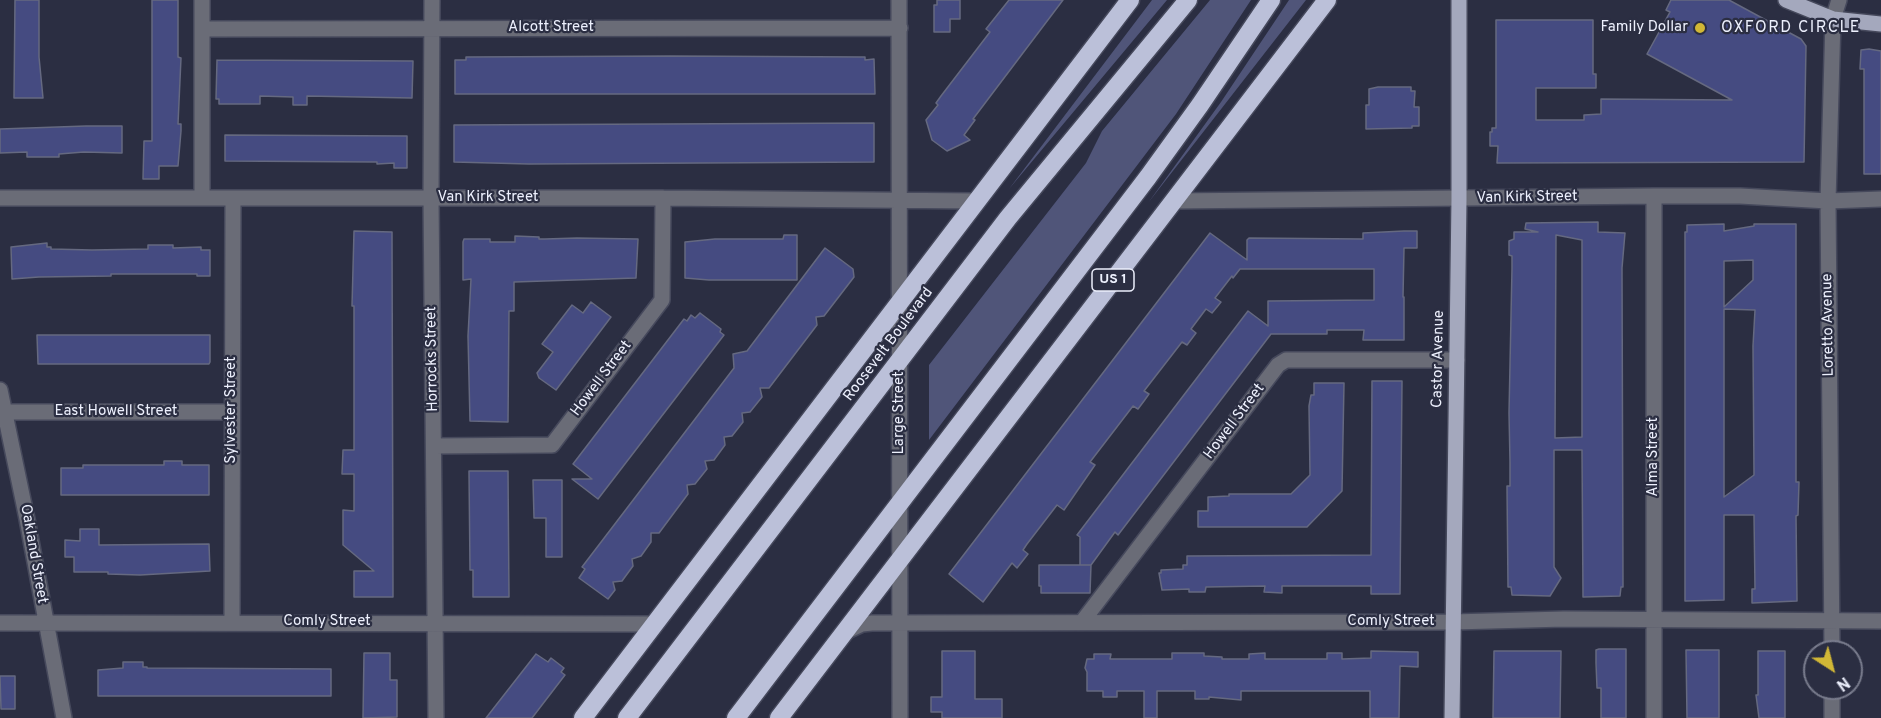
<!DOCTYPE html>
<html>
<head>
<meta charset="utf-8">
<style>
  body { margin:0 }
  #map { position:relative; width:1881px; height:718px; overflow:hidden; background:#2b2e42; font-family:Overpass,sans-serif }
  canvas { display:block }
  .north { position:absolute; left:1803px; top:640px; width:60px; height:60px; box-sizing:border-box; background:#2b2e42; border:2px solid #797c8d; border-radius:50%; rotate:144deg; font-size:16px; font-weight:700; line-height:24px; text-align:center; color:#edf0fd }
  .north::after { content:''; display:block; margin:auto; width:21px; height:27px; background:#d1b736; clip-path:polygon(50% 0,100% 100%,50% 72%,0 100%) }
</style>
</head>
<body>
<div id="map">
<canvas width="1881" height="718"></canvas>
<div class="north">N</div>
</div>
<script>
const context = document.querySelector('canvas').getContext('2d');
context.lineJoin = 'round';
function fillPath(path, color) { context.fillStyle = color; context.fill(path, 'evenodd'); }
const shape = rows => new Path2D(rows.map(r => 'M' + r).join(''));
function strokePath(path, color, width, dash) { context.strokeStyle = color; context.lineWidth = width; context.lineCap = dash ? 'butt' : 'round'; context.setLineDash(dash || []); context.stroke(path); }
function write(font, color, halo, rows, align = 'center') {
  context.font = font + ' Overpass,sans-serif'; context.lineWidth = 4.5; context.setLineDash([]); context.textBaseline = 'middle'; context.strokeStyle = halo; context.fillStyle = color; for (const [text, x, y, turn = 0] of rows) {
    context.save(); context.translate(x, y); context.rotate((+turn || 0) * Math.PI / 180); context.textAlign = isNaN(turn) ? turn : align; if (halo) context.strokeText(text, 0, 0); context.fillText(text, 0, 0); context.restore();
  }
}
const green = shape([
  [1152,0,1167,0,1009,189],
  [1210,0,1251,0,1176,114,929,440,929,365,1086,163,1102,131],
  [1289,0,1306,0,1148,203,1221,102]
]);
const building = shape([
  [15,0,39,0,39,57,43,98,14,98,15,0],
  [152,0,178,0,178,57,181,58,178,124,181,124,181,131,178,166,159,166,159,179,143,179,144,141,152,141,152,0],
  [937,0,960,0,960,19,950,19,950,32,934,32,934,5,937,5,937,0],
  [1009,0,1063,0,973,119,975,120,964,135,970,140,947,151,932,140,926,120,938,105,936,103,941,96,990,32,986,29,1009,0],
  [1671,0,1729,0,1801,39,1806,46,1804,162,1497,163,1498,146,1490,146,1490,132,1492,132,1492,128,1496,128,1496,20,1593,20,1593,74,1596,74,1596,88,1536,88,1536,120,1584,120,1584,115,1601,114,1601,99,1732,100,1647,54,1670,12,1666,10,1671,0],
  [1869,49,1881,51,1881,174,1864,174,1864,69,1860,69,1861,50,1869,49],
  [670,56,865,57,865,60,874,59,875,94,455,94,455,60,466,60,466,57,670,56],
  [217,60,413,61,412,98,307,96,307,105,293,105,293,97,260,96,260,104,219,104,219,99,216,99,217,60],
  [1378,87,1411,87,1411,91,1415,91,1414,107,1419,107,1419,126,1412,126,1412,128,1366,129,1366,105,1369,105,1369,89,1378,87],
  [874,123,874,162,529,164,454,162,454,125,874,123],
  [86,126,122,126,122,153,84,152,59,154,59,157,27,157,27,152,0,153,0,129,86,126],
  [225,135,407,136,407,168,394,168,394,163,377,164,377,162,225,161,225,135],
  [1598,222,1598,232,1625,233,1622,268,1623,587,1621,587,1620,596,1583,597,1582,450,1554,450,1554,567,1561,578,1550,596,1512,595,1511,587,1508,587,1507,486,1510,486,1510,462,1509,413,1512,268,1512,256,1509,255,1509,241,1514,239,1514,232,1538,232,1525,229,1526,223,1598,222],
  [1556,235,1582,240,1582,437,1555,438,1556,235],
  [1724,224,1724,231,1754,226,1754,224,1796,224,1796,482,1799,482,1798,515,1796,516,1797,601,1752,603,1752,589,1755,589,1754,515,1724,515,1724,600,1685,601,1685,232,1687,232,1687,225,1724,224],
  [1753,260,1753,280,1724,307,1724,261,1753,260],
  [1724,309,1755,310,1753,346,1754,475,1724,497,1724,309],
  [354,231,392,232,393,597,354,597,354,571,374,571,343,545,343,510,354,511,354,474,342,474,343,450,354,450,354,306,352,306,354,231],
  [1404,231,1417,231,1417,248,1404,248,1403,297,1404,297,1404,340,1363,340,1364,330,1327,330,1327,334,1271,334,1118,535,1115,532,1091,565,1080,565,1080,537,1077,535,1248,311,1268,326,1268,301,1374,300,1374,269,1240,269,1233,278,1232,276,1215,298,1221,302,1217,307,1212,313,1206,309,1191,329,1196,333,1187,345,1182,342,1144,391,1149,394,1144,401,1138,409,1133,406,1090,462,1095,465,1064,510,1057,505,1027,544,1023,550,1028,554,1017,568,1012,563,983,602,949,574,1210,233,1247,260,1247,240,1249,238,1363,239,1363,233,1404,231],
  [784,235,797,235,797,280,709,280,685,278,685,242,715,239,783,239,784,235],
  [515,236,539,237,539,239,545,239,577,238,638,239,636,278,514,282,514,311,509,311,508,422,470,421,468,336,471,279,463,280,463,242,464,239,490,239,490,242,515,242,515,236],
  [47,243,47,247,51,247,51,249,92,250,148,249,148,245,173,245,173,248,201,247,201,250,210,250,210,276,197,276,197,274,111,274,111,276,39,277,12,279,11,247,47,243],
  [825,248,853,269,854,277,824,316,816,317,817,325,769,388,760,388,762,397,750,412,742,413,743,422,732,436,724,437,725,445,714,460,705,461,707,469,695,484,687,485,688,494,659,533,651,533,651,542,641,556,632,559,633,566,622,581,613,582,615,590,608,599,579,578,585,569,582,567,734,368,733,354,747,351,825,248],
  [591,302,611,317,556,390,539,378,537,373,553,352,542,344,572,305,583,313,591,302],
  [700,313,721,329,720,332,724,335,598,499,572,479,592,479,573,464,684,319,687,321,691,315,695,318,700,313],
  [37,335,210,335,210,362,209,364,38,364,37,335],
  [1372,381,1402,381,1400,594,1371,594,1371,586,1282,586,1282,593,1264,592,1265,586,1206,587,1205,592,1189,592,1189,589,1162,590,1159,573,1161,573,1161,570,1183,569,1183,565,1187,565,1187,556,1371,555,1372,381],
  [1314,383,1344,383,1342,491,1307,527,1198,527,1198,511,1208,511,1208,497,1229,496,1229,494,1291,494,1310,475,1309,406,1311,395,1314,395,1314,383],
  [164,461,182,461,182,465,209,465,209,495,61,495,61,468,83,468,83,465,164,465,164,461],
  [469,471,508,471,509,597,473,597,473,570,470,570,469,471],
  [533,480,562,480,562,557,546,557,546,518,534,518,533,480],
  [80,529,99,529,99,545,209,544,210,571,140,575,108,574,108,572,74,572,74,557,65,557,65,540,80,541,80,529],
  [1039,565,1091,565,1090,593,1041,593,1041,586,1039,586,1039,565],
  [1599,649,1626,649,1626,718,1601,718,1601,688,1597,688,1596,663,1596,650,1599,649],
  [1686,650,1719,650,1719,718,1687,718,1686,650],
  [942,651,975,651,975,699,1002,699,1002,718,942,718,942,712,931,712,931,697,942,697,942,651],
  [1371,651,1418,652,1418,667,1400,666,1399,718,1370,718,1370,691,1241,691,1241,700,1209,697,1209,699,1195,699,1195,691,1157,691,1157,718,1144,718,1144,691,1117,691,1117,697,1103,697,1103,691,1087,691,1087,672,1085,668,1087,659,1094,659,1094,654,1111,654,1110,659,1172,659,1172,653,1204,653,1204,656,1222,657,1222,659,1249,659,1249,654,1265,653,1265,659,1327,659,1327,653,1342,653,1342,659,1371,658,1371,651],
  [1494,651,1561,651,1560,718,1493,718,1494,651],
  [1758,651,1785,651,1785,718,1759,718,1756,695,1758,695,1758,651],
  [364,653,390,653,390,680,397,680,397,717,363,718,364,653],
  [536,654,548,662,551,658,564,668,561,672,565,675,532,718,486,718,536,654],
  [123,662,143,662,143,667,147,667,147,668,331,669,331,696,98,696,98,670,123,668,123,662],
  [0,676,15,676,15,709,1,709,0,676]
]);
const minor = shape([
  [432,0,431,198,436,718],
  [899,0,900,718],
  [202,29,900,28],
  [202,197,202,0],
  [0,198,663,198,976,201],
  [1173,201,1654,196,1740,196,1828,201,1881,199],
  [0,390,27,519,64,718],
  [0,412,231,412],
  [434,446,552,445,662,300,663,198],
  [232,622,233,198],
  [1082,622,1278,365,1286,360,1457,360],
  [0,623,654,624],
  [845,632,862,624,872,623,1453,622,1564,619,1881,621],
  [1832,652,1828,201,1833,19,1839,0],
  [1654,718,1654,196],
  [1832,718,1832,688]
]);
const major = shape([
  [1786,0,1833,19,1881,24],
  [1452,718,1459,199,1459,0]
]);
const highway = shape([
  [583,718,1130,0],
  [627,718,1008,218,1188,0],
  [736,718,1148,177,1200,105,1271,0],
  [779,718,1327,0]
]);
const markers = [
  [1700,28,6,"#d1b736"]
];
const shields = [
  [1113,280,42]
];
const shieldNames = [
  ["US 1",1113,280]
];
const streetNames = [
  ["Alcott Street",551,28],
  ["Van Kirk Street",488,198],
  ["Van Kirk Street",1527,198,-1],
  ["Loretto Avenue",1829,325,-91],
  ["Roosevelt Boulevard",889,345,-53],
  ["Horrocks Street",433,359,-91],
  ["Castor Avenue",1439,359,-89],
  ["Howell Street",602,379,-53],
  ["Sylvester Street",232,410,-90],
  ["East Howell Street",116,412],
  ["Large Street",900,413,-90],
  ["Howell Street",1235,422,-53],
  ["Alma Street",1654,457,-90],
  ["Oakland Street",33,554,80],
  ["Comly Street",327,622],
  ["Comly Street",1391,622]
];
const poiNames = [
  ["Family Dollar",1688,28]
];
const neighbourhoodNames = [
  ["OXFORD CIRCLE",1791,29]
];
fillPath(green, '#505579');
fillPath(building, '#454b81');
strokePath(building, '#656980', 1.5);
strokePath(minor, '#46495c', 18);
strokePath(major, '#46495c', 18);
strokePath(highway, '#46495c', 21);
strokePath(minor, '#6a6c77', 15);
strokePath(major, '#a4a8bd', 15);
strokePath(highway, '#bbc0d9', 18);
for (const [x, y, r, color] of markers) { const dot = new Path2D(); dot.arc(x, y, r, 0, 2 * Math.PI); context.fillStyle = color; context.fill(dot); strokePath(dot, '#2b2e42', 2); }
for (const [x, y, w] of shields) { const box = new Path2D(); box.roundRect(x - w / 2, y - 11, w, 22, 4.5); context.fillStyle = '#2b2e42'; context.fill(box); strokePath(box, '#edf0fd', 1.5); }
write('bold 14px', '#edf0fd', null, shieldNames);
write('15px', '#edf0fd', '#2b2e42', streetNames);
write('15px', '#edf0fd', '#2b2e42', poiNames, 'right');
context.letterSpacing = '1.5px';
write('16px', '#edf0fd', '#2b2e42', neighbourhoodNames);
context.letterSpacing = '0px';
</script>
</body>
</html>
